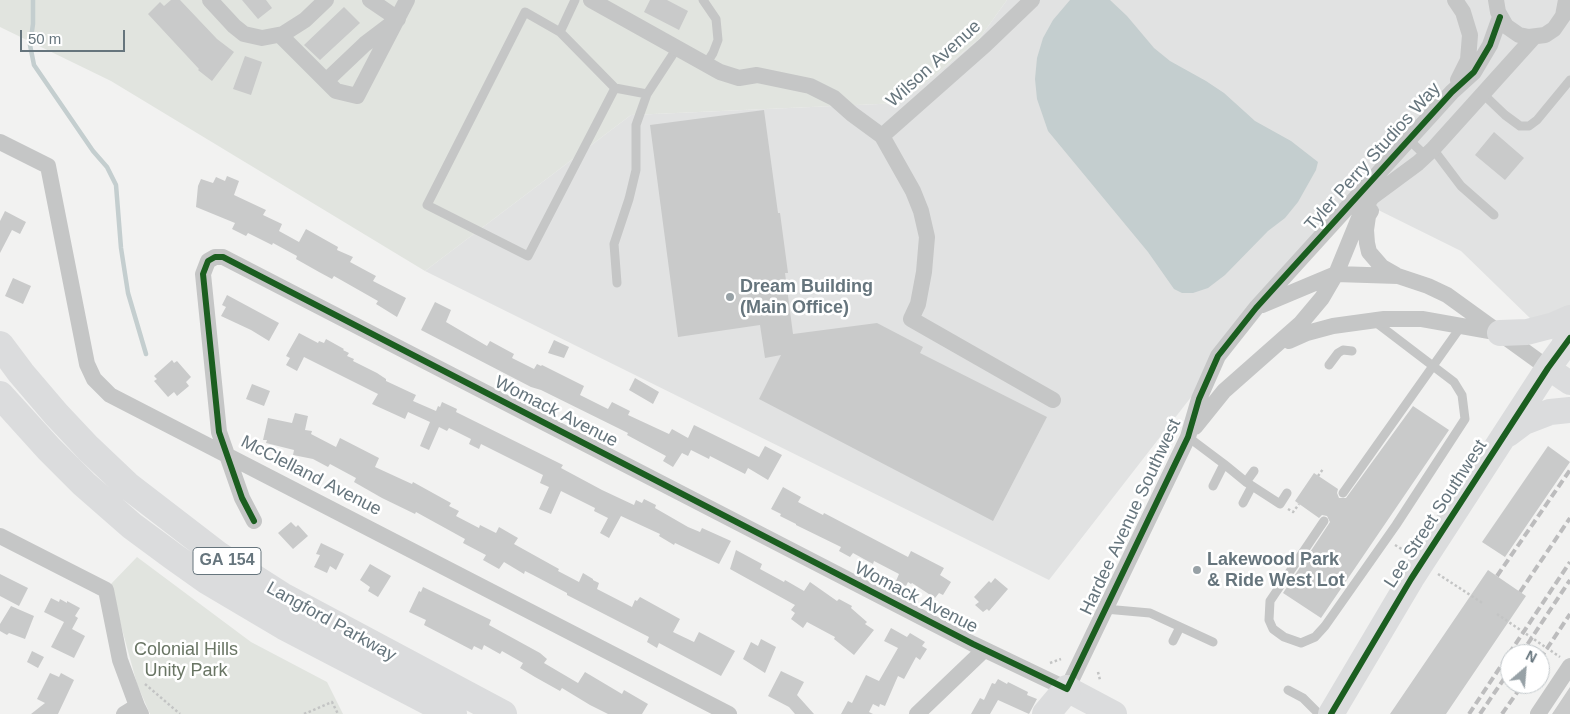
<!DOCTYPE html>
<html>
<head>
<meta charset="utf-8">
<style>
  body { margin:0 }
  #map { position:relative; width:1570px; height:714px; overflow:hidden; background:#f2f2f1; font-family:Arial,sans-serif }
  canvas { display:block }
  .north { position:absolute; left:1500px; top:644px; width:50px; height:50px; box-sizing:border-box; background:#fff; border:1px solid #c2c8cb; border-radius:50%; rotate:27deg; font-size:14px; font-weight:700; line-height:20px; text-align:center; color:#66757d }
  .north::after { content:''; display:block; margin:auto; width:18px; height:22px; background:#97a1a6; clip-path:polygon(50% 0,100% 100%,50% 72%,0 100%) }
  .scale { position:absolute; left:20px; top:30px; width:105px; height:22px; box-sizing:border-box; border:2px solid #66757d; border-top:0; padding-left:6px; font-size:15px; line-height:18px; white-space:nowrap; color:#66757d; -webkit-text-stroke:4px #fff; paint-order:stroke }
</style>
</head>
<body>
<div id="map">
<canvas width="1570" height="714"></canvas>
<div class="north">N</div>
<div class="scale">50 m</div>
</div>
<script>
const context = document.querySelector('canvas').getContext('2d');
context.lineJoin = 'round';
function fillPath(path, color) { context.fillStyle = color; context.fill(path, 'evenodd'); }
const shape = rows => new Path2D(rows.map(r => 'M' + r).join(''));
function strokePath(path, color, width, dash) { context.strokeStyle = color; context.lineWidth = width; context.lineCap = dash ? 'butt' : 'round'; context.setLineDash(dash || []); context.stroke(path); }
function write(font, color, halo, rows, align = 'center') {
  context.font = font + ' Arial,sans-serif'; context.lineWidth = 5; context.setLineDash([]); context.textBaseline = 'middle'; context.strokeStyle = halo; context.fillStyle = color; for (const [text, x, y, turn = 0] of rows) {
    context.save(); context.translate(x, y); context.rotate((+turn || 0) * Math.PI / 180); context.textAlign = isNaN(turn) ? turn : align; if (halo) context.strokeText(text, 0, 0); context.fillText(text, 0, 0); context.restore();
  }
}
const built = shape([
  [1007,0,1570,0,1570,357,1461,251,1348,195,1049,580,425,271,631,115,901,103,979,39]
]);
const green = shape([
  [0,0,1007,0,979,39,901,103,631,115,425,271,111,81,0,27],
  [137,557,251,642,327,682,343,714,150,714,137,684,110,585]
]);
const water = shape([
  [1070,0,1110,0,1127,16,1154,48,1170,61,1206,81,1224,93,1255,121,1291,141,1318,162,1316,170,1298,202,1285,218,1268,231,1225,275,1208,288,1193,293,1182,293,1174,289,1148,252,1048,131,1037,99,1035,79,1037,58,1043,38,1053,20]
]);
const stream = shape([
  [33,0,33,24,30,45,34,65,93,151,107,167,116,185,121,248,128,293,146,354]
]);
const building = shape([
  [171,0,180,0,217,39,234,52,212,81,198,70,199,69,148,14,160,2,164,6],
  [242,0,266,0,272,8,258,19],
  [650,0,667,0,688,11,679,30,644,12],
  [344,7,360,23,320,60,304,45],
  [245,56,262,62,251,95,233,89],
  [764,110,778,213,780,213,788,273,785,273,793,334,877,323,923,347,920,353,1047,417,993,521,759,399,781,355,765,358,760,325,678,337,650,125],
  [1494,132,1524,158,1505,180,1475,155],
  [227,176,239,181,234,195,266,210,263,215,282,224,279,231,299,242,306,229,338,247,337,250,353,257,350,262,376,276,373,281,406,298,397,317,376,304,378,301,334,276,332,279,319,272,296,259,297,256,273,243,272,245,248,233,246,236,232,229,235,223,196,207,198,186,201,179,213,183,216,177,225,181],
  [5,211,26,222,20,234,12,230,0,253,0,221],
  [13,278,31,286,23,304,5,296],
  [227,295,279,323,269,341,251,330,221,316,226,307,222,305],
  [435,302,451,310,446,322,487,346,490,341,514,354,512,358,534,369,537,364,541,366,542,365,584,386,580,395,608,409,612,402,630,411,628,415,669,434,672,429,688,438,694,425,759,457,765,446,782,455,768,480,748,468,745,474,710,456,709,459,691,450,688,456,682,453,673,467,663,461,666,456,627,435,628,433,541,390,531,387,421,330],
  [299,333,318,343,319,341,324,343,326,339,344,349,343,350,349,353,347,356,354,359,353,361,377,373,386,379,386,381,416,395,413,401,436,411,438,406,440,407,442,402,457,409,456,412,563,465,561,468,602,490,634,505,636,500,642,503,644,499,656,505,655,508,688,527,700,532,702,528,731,541,719,564,675,543,674,545,659,536,660,534,621,516,609,538,600,533,608,518,594,511,595,508,561,491,551,514,539,509,549,487,540,483,543,475,481,444,479,449,469,444,471,439,449,428,447,431,439,427,429,450,420,446,430,422,408,412,405,419,372,404,378,394,304,357,297,371,286,365,290,358,286,356],
  [554,340,569,347,564,358,548,353],
  [172,360,174,363,177,361,191,377,186,382,189,386,177,396,174,392,168,397,154,381,157,379,154,376],
  [635,378,659,392,653,404,629,390],
  [252,384,270,391,264,406,246,399],
  [1413,406,1449,430,1321,618,1283,593,1330,522,1327,516,1322,515,1319,518,1295,501,1314,473,1338,489,1337,493,1339,498,1346,498],
  [295,413,308,416,305,430,312,431,311,434,336,447,340,438,379,458,375,467,412,484,413,482,451,503,449,506,459,511,456,516,479,528,480,525,496,533,499,527,518,538,514,544,559,569,558,571,579,582,583,573,593,579,593,580,599,583,597,589,632,607,635,600,637,601,640,597,680,619,673,632,694,642,699,632,735,651,721,676,659,643,657,648,647,642,649,637,567,595,567,593,533,575,525,571,524,574,504,562,499,569,483,560,486,555,484,554,463,543,465,539,416,512,415,514,382,498,354,482,356,478,330,464,328,467,313,459,293,455,294,450,266,443,267,440,263,440,268,418,292,423],
  [1548,446,1570,462,1505,557,1482,542],
  [783,487,801,497,798,502,823,515,824,513,908,557,911,551,944,568,940,575,951,582,943,595,939,593,935,598,912,583,911,584,908,582,906,586,896,581,899,574,874,561,873,564,853,553,850,557,839,551,841,547,796,525,796,524,780,516,781,514,771,509],
  [291,522,296,527,298,525,308,536,293,549,278,533],
  [321,543,344,554,336,570,330,566,327,573,314,567,320,555,316,554],
  [736,550,762,564,760,569,784,582,785,580,804,591,810,582,837,601,839,599,852,606,851,608,867,622,865,624,874,630,854,655,834,639,835,637,807,622,803,628,791,619,795,613,791,610,795,605,730,569],
  [370,564,391,576,378,597,368,591,370,587,360,580],
  [1488,570,1526,596,1446,714,1390,714],
  [0,574,28,588,19,606,0,596],
  [995,578,1008,589,989,611,987,609,983,612,975,605,979,602,974,597,989,581,991,583],
  [423,587,491,620,489,625,540,653,547,659,544,663,578,683,585,672,622,694,624,690,648,704,642,714,608,714,590,705,562,688,560,691,535,677,520,668,523,663,502,651,500,654,484,645,482,650,474,646,472,650,424,625,426,620,409,612,419,591,421,592],
  [51,598,59,602,60,599,67,603,67,601,80,608,75,616,78,618,72,629,85,636,74,658,51,647,64,622,44,612],
  [11,606,34,616,25,639,9,633,7,635,0,631,0,624],
  [891,628,907,637,910,633,925,642,922,646,927,649,920,660,916,657,904,679,898,676,885,706,880,704,879,707,873,704,869,712,873,714,841,714,848,701,852,703,866,675,879,681,898,648,884,641],
  [761,639,776,647,765,673,743,659,751,642,758,646],
  [32,651,44,657,38,668,27,662],
  [781,671,804,682,797,695,814,714,795,714,789,707,768,696],
  [50,673,59,677,61,673,74,680,58,714,31,714,45,703,37,699],
  [998,679,1007,684,1008,682,1028,692,1027,695,1037,699,1029,714,998,700,990,714,971,714,980,698,984,700,992,683,995,684],
  [1570,687,1570,714,1552,714]
]);
const path = shape([
  [1318,476,1323,469],
  [1288,509,1293,512,1299,504],
  [1395,545,1405,551],
  [1438,574,1484,604],
  [1497,614,1560,657],
  [1050,663,1061,659],
  [1098,672,1100,680],
  [145,684,180,714],
  [304,714,332,702,338,714]
]);
const lane = shape([
  [703,0,716,19,718,40,713,53,706,64],
  [560,32,575,0],
  [615,88,528,256,427,205,525,12,560,32,615,88,647,94],
  [1483,94,1505,115,1520,126,1529,126,1537,120,1570,80],
  [1409,140,1426,156],
  [1433,149,1461,186,1494,215],
  [617,283,614,244,629,199,636,170,636,125,647,94,677,48],
  [1329,365,1338,353,1343,350,1352,351],
  [1188,437,1224,464,1246,482,1280,504,1287,493],
  [1246,482,1254,471],
  [1213,486,1224,464],
  [1343,493,1462,325],
  [1243,503,1252,486],
  [1324,521,1270,601,1269,620,1273,629,1284,637,1301,643,1315,637,1325,626,1396,525,1465,419,1462,395,1454,382,1374,321],
  [1105,609,1150,613,1213,642],
  [1173,641,1180,627],
  [1288,690,1303,698,1319,714]
]);
const street = shape([
  [210,0,234,26,244,34,262,38,283,34,305,20,326,0],
  [591,0,720,72,739,78,757,75,810,86,834,98,852,114,882,136,913,191,921,211,927,237,924,272,918,304,911,319,1053,400],
  [1455,0,1463,12,1470,35,1468,60,1458,80],
  [1496,0,1498,12,1506,26,1519,35,1529,37,1545,35,1554,29,1563,16,1566,0],
  [280,35,336,91,357,96,407,0],
  [326,81,365,44,398,19,370,0],
  [882,136,985,45,1032,0],
  [0,142,48,166,87,364,94,379,110,395,729,714],
  [1371,211,1368,216,1366,230,1367,243,1369,252,1382,267,1396,275],
  [1262,305,1336,274,1398,276,1428,286,1447,295,1548,368],
  [1289,341,1307,333,1333,326,1384,319,1422,319,1495,332],
  [1195,427,1224,391,1301,323,1322,298,1336,274,1361,213,1372,197,1418,163,1433,149,1534,37],
  [254,521,242,498,219,432,203,274,208,261,215,257,223,257,973,644,1067,689,1188,437,1199,399,1218,356,1256,308,1452,92,1474,72,1490,45,1500,17],
  [0,536,106,590,120,660,137,706,141,714],
  [124,714,137,706],
  [917,714,984,650],
  [1538,714,1570,666]
]);
const secondary = shape([
  [1548,368,1570,383]
]);
const primary = shape([
  [1500,333,1527,332,1554,325,1570,318],
  [1508,434,1524,422,1550,412,1570,410],
  [1067,689,1114,714],
  [1331,714,1411,579,1548,368,1570,338]
]);
const highway = shape([
  [0,345,21,373,56,414,88,448,127,485,218,555,282,596,503,714],
  [0,395,49,449,84,484,132,526,174,557,208,581,284,626,453,714],
  [1046,714,1067,689]
]);
const rail = shape([
  [1497,576,1570,470],
  [1520,592,1570,518],
  [1521,654,1570,580],
  [1540,659,1570,614],
  [1469,714,1570,562],
  [1480,714,1510,670],
  [1502,714,1523,684]
]);
const cycleway = shape([
  [254,521,242,498,219,432,203,274,208,261,215,257,223,257,973,644,1067,689,1188,437,1199,399,1218,356,1256,308,1452,92,1474,72,1490,45,1500,17],
  [1331,714,1411,579,1548,368,1570,338]
]);
const markers = [
  [730,297,5,"#97a1a6"],
  [1197,570,5,"#97a1a6"]
];
const shields = [
  [227,561,68]
];
const shieldNames = [
  ["GA 154",227,561]
];
const streetNames = [
  ["Wilson Avenue",934,64,-42],
  ["Tyler Perry Studios Way",1373,157,-48],
  ["Womack Avenue",556,412,27],
  ["McClelland Avenue",311,476,27],
  ["Lee Street Southwest",1436,514,-57],
  ["Hardee Avenue Southwest",1131,517,-65],
  ["Womack Avenue",916,598,27],
  ["Langford Parkway",331,622,29]
];
const poiNames = [
  ["Dream Building",740,287],
  ["(Main Office)",740,308],
  ["Lakewood Park",1207,560],
  ["& Ride West Lot",1207,581]
];
const parkNames = [
  ["Colonial Hills",186,650],
  ["Unity Park",186,671]
];
fillPath(built, '#e1e2e2');
fillPath(green, '#e1e4df');
fillPath(water, '#c4cecf');
strokePath(stream, '#c4cecf', 4.5);
fillPath(building, '#c9caca');
strokePath(path, '#c3c4c4', 2.5, [2.5, 2.5]);
strokePath(lane, '#c5c6c6', 9);
strokePath(street, '#c5c6c6', 16);
strokePath(secondary, '#dbdcdd', 24);
strokePath(primary, '#dbdcdd', 26);
strokePath(highway, '#dbdcdd', 28);
strokePath(rail, '#bcbcbd', 4, [8, 4]);
strokePath(cycleway, '#1b5e20', 6);
for (const [x, y, r, color] of markers) { const dot = new Path2D(); dot.arc(x, y, r, 0, 2 * Math.PI); context.fillStyle = color; context.fill(dot); strokePath(dot, '#fff', 2); }
for (const [x, y, w] of shields) { const box = new Path2D(); box.roundRect(x - w / 2, y - 13.5, w, 27, 4); context.fillStyle = '#fff'; context.fill(box); strokePath(box, '#66757d', 1); }
write('bold 16px', '#66757d', null, shieldNames);
write('18px', '#66757d', '#fff', streetNames);
write('bold 18px', '#66757d', '#fff', poiNames, 'left');
write('18px', '#697564', '#fff', parkNames);
</script>
</body>
</html>
